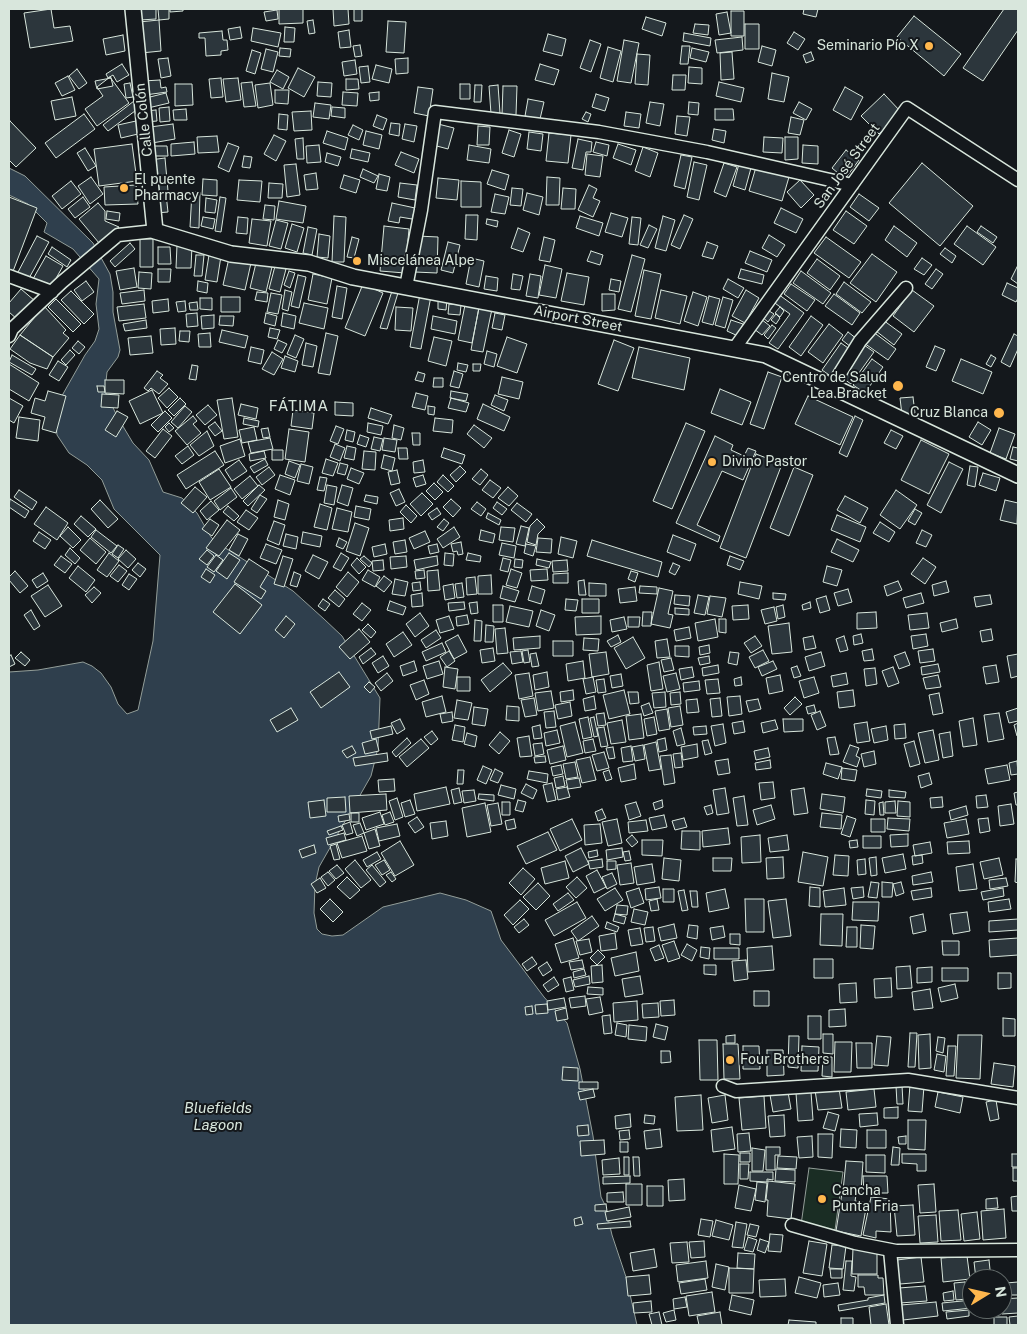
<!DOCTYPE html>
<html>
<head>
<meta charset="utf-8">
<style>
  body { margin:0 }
  #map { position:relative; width:1027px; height:1334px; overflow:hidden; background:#14181c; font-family:"Public Sans",sans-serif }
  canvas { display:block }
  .frame { position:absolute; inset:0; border:10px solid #d8e6dc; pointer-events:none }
  .north { position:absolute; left:962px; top:1269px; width:50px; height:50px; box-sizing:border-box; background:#14181c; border:1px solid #626a69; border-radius:50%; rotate:81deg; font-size:14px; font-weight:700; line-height:20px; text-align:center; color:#d8e6dc }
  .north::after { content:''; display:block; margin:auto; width:18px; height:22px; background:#ffb74d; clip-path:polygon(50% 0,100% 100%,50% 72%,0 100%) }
</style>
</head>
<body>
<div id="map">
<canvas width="1027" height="1334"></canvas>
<div class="frame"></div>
<div class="north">N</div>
</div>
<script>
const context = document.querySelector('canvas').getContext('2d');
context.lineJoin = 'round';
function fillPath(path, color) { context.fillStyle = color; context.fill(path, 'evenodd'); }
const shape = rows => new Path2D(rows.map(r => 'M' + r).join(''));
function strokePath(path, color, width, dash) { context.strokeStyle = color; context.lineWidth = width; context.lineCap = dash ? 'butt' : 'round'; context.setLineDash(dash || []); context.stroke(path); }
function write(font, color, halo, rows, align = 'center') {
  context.font = font + ' "Public Sans",sans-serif'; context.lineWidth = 4; context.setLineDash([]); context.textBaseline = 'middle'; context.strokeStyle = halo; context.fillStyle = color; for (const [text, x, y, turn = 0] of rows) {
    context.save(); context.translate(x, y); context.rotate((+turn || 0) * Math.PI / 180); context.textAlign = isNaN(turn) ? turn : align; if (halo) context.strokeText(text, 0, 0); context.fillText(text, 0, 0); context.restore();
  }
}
const green = shape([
  [809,1168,843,1172,835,1230,801,1225,809,1168]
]);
const water = shape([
  [9,168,25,176,93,243,110,274,113,292,113,312,120,350,118,357,107,372,105,391,118,418,133,443,149,460,163,492,182,498,197,513,211,537,216,542,293,591,324,619,342,636,380,698,378,748,371,776,319,867,315,885,314,913,317,929,322,934,332,936,343,935,383,907,440,893,466,900,491,911,501,940,544,997,567,1023,580,1069,593,1136,601,1197,605,1205,612,1235,626,1277,637,1325,9,1325,9,672,38,670,83,662,92,666,101,673,111,687,118,704,127,714,138,710,153,641,160,555,114,509,102,480,87,465,69,453,57,435,55,415,59,401,85,355,95,341,99,329,96,304,99,279,73,249,44,232,47,223,28,204,9,195,9,168]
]);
const building = shape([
  [51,9,54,28,70,26,73,41,30,48,24,13,51,9],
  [139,9,156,9,156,19,140,20,139,9],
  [158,9,169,9,169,19,159,20,158,9],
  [170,9,183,9,183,11,170,12,170,9],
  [279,9,303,9,303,23,279,24,279,9],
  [333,9,348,9,349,24,334,26,333,9],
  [354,9,362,9,362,21,354,21,354,9],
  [804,9,818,9,816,17,803,14,804,9],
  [1004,9,1018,9,1018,30,983,81,963,68,1004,9],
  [277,10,278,19,266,21,264,12,277,10],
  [731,11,744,11,744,36,731,36,731,11],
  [727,12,731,33,719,35,716,14,727,12],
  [914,16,961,54,944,76,897,37,914,16],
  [646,17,666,23,662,36,642,29,646,17],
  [159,20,161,51,141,53,139,22,159,20],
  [313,20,315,33,309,34,307,21,313,20],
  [388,21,406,22,404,53,386,52,388,21],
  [695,24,709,25,708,35,693,33,695,24],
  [745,24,759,24,759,49,745,49,745,24],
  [240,27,242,38,230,40,228,29,240,27],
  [285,27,295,28,294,42,284,42,285,27],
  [253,28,281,33,278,47,251,41,253,28],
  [349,30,351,47,340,48,338,32,349,30],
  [222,31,223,40,227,40,228,50,221,51,221,55,206,56,205,38,199,38,199,33,222,31],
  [794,32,805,39,798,50,787,43,794,32],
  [684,33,711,38,710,46,683,41,684,33],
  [548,34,566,39,562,56,543,51,548,34],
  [123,35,125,51,106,55,103,39,123,35],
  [742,37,743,50,717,53,715,40,742,37],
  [590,40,601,44,591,72,580,68,590,40],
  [624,40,639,43,631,83,617,81,624,40],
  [360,45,362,56,355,57,353,46,360,45],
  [682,46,690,46,688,64,680,64,682,46],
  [762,46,776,50,772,66,758,62,762,46],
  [608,47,621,51,613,82,600,78,608,47],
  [280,48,291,49,290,57,279,56,280,48],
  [692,48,709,52,706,62,690,58,692,48],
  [266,49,278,52,273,72,261,69,266,49],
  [252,50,261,53,255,74,246,71,252,50],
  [732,52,734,79,721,80,720,53,732,52],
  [811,52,814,60,806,63,803,55,811,52],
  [637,54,650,55,648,85,635,84,637,54],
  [168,58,171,76,161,78,158,59,168,58],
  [408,58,408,73,396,74,395,59,408,58],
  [355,60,357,74,344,76,342,62,355,60],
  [122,64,129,75,117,82,113,75,108,78,106,74,122,64],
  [540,64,559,70,554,85,535,80,540,64],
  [376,65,392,69,389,83,372,79,376,65],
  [368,66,370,82,361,83,359,67,368,66],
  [689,67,702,68,702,84,688,83,689,67],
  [298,68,315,77,304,97,288,88,298,68],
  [77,69,87,83,79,89,69,76,77,69],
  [277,70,289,77,283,89,270,82,277,70],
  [772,73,789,77,784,102,768,99,772,73],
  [673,75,686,75,685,90,672,90,673,75],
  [68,76,75,90,62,96,55,83,68,76],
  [110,77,129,103,97,126,85,109,103,96,97,87,110,77],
  [111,78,113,86,97,89,95,81,111,78],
  [221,78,223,97,211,98,209,79,221,78],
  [238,78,241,100,226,102,223,79,238,78],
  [346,79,358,79,359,89,346,90,346,79],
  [160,80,161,88,166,87,167,92,145,95,143,81,160,80],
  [252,82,256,106,244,107,241,83,252,82],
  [318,82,332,83,331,97,317,96,318,82],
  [719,82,744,88,741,102,716,96,719,82],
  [130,83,133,97,126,98,124,84,130,83],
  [270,83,273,105,258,108,255,85,270,83],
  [175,84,192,84,193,105,175,106,175,84],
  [460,84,470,84,470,99,460,99,460,84],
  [475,85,482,85,481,102,474,102,475,85],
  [498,85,500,113,491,114,489,86,498,85],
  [503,86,517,86,516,115,502,115,503,86],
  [418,87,433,89,429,116,414,113,418,87],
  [845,87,863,97,851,120,833,110,845,87],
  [275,90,289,90,288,104,275,103,275,90],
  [343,92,358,93,357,106,342,105,343,92],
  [379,92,379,100,370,101,369,93,379,92],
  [166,93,169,103,148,108,146,98,166,93],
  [596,94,609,98,605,111,592,107,596,94],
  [884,94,901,112,879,134,861,116,884,94],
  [72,97,76,116,55,120,51,101,72,97],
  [528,99,544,102,540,119,525,116,528,99],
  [134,101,139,108,108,131,103,125,134,101],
  [650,102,664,104,660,126,646,123,650,102],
  [689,102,699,103,698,115,688,114,689,102],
  [799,102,812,109,806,120,793,113,799,102],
  [315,103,331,105,329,119,313,117,315,103],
  [169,107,170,121,160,122,159,108,169,107],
  [332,107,345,108,345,118,331,116,332,107],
  [186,109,187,120,174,120,173,110,186,109],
  [715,109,733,109,734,120,715,120,715,109],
  [156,110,157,121,146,122,145,111,156,110],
  [311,111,312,130,294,131,292,112,311,111],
  [586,112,591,114,588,122,582,119,586,112],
  [626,112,641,114,639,128,624,126,626,112],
  [84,114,95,129,56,158,45,143,84,114],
  [279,114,288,115,287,130,278,129,279,114],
  [377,115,387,119,383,130,373,126,377,115],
  [677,116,690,117,687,136,675,134,677,116],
  [791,117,804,120,800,135,788,133,791,117],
  [10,121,36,148,16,167,9,160,9,122,10,121],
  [136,121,138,134,121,138,118,125,136,121],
  [391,123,400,124,399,136,389,134,391,123],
  [173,124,175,139,152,143,150,127,173,124],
  [405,124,417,126,414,142,402,139,405,124],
  [438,124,454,128,448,149,433,145,438,124],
  [353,125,363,130,359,140,348,135,353,125],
  [478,126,490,127,489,145,477,145,478,126],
  [714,129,726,131,724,143,712,140,714,129],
  [509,130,521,134,514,157,502,153,509,130],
  [327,131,348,138,345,150,323,143,327,131],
  [366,131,382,135,379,149,363,145,366,131],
  [529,132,543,134,541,151,527,149,529,132],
  [549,133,571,135,568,163,546,161,549,133],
  [274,135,286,141,276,161,264,154,274,135],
  [217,136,219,152,198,153,197,137,217,136],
  [764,137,783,138,782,153,763,152,764,137],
  [785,137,798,137,798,159,785,160,785,137],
  [303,138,304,159,297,159,295,139,303,138],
  [578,139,592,142,591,152,586,152,583,170,572,168,578,139],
  [194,142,195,154,171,156,171,144,194,142],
  [596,142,609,145,607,156,593,152,596,142],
  [228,143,239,147,229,172,218,167,228,143],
  [132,144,137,181,99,186,94,149,132,144],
  [618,144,636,150,631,165,613,158,618,144],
  [319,145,321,162,307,163,306,146,319,145],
  [469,145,491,149,489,163,467,160,469,145],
  [803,145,818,146,818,164,802,163,803,145],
  [149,146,167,146,168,156,149,156,149,146],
  [643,147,658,153,650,177,635,171,643,147],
  [85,148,96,166,88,171,77,153,85,148],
  [352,149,370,153,368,162,350,158,352,149],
  [846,150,859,160,845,179,832,168,846,150],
  [401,152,419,159,414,173,395,165,401,152],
  [327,153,341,157,338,166,325,162,327,153],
  [587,154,603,156,600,177,585,175,587,154],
  [681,155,692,157,685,189,674,186,681,155],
  [244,156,252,157,250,168,242,167,244,156],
  [165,158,168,191,153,193,150,160,165,158],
  [694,162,707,165,699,200,687,197,694,162],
  [724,163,737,167,726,197,714,192,724,163],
  [922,163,973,206,940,246,889,203,922,163],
  [296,164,300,195,287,197,284,165,296,164],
  [739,164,751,168,745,190,733,186,739,164],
  [756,167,789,177,782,201,749,191,756,167],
  [363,169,378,176,374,183,360,177,363,169],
  [492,170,509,175,505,190,487,184,492,170],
  [316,173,318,189,306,190,304,175,316,173],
  [379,174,390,177,387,191,376,189,379,174],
  [344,175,360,180,356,193,340,188,344,175],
  [91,177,103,194,90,204,78,186,91,177],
  [547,177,560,178,559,205,546,205,547,177],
  [438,178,459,180,457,200,436,198,438,178],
  [203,179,217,180,217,196,202,195,203,179],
  [239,180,262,181,260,202,237,200,239,180],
  [800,180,814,195,801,208,787,192,800,180],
  [71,181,81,194,62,209,52,196,71,181],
  [461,181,481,182,481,207,461,207,461,181],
  [269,183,283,184,282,198,268,198,269,183],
  [400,183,417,185,415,200,398,197,400,183],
  [136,185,138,204,105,205,104,187,136,185],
  [589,185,597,189,593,198,600,201,593,217,578,210,589,185],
  [512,188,523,189,521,206,510,205,512,188],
  [563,188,576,189,575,209,561,209,563,188],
  [192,192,200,192,199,228,190,227,192,192],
  [527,193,543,197,539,215,523,210,527,193],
  [166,194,168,212,156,213,154,195,166,194],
  [495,194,509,197,505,214,491,212,495,194],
  [859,194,879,208,869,221,850,207,859,194],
  [9,197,37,208,12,274,9,273,9,197],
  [83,197,90,207,75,218,68,209,83,197],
  [220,197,226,198,221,232,215,231,220,197],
  [206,198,217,200,215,213,205,212,206,198],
  [279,201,306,206,303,223,276,219,279,201],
  [98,203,105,211,105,221,119,227,99,243,79,219,98,203],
  [392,203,415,208,412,219,400,217,399,223,388,221,392,203],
  [265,205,275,206,274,220,263,219,265,205],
  [781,208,803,219,796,233,774,223,781,208],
  [107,211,120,213,119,221,106,219,107,211],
  [846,211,867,226,854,244,833,230,846,211],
  [611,213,628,218,622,237,605,232,611,213],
  [466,215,478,215,477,240,465,239,466,215],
  [684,215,693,219,680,249,671,245,684,215],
  [334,216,346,217,344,262,332,262,334,216],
  [580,216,603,223,599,236,576,228,580,216],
  [663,216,675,220,666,251,655,248,663,216],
  [203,217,215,219,213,229,201,226,203,217],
  [238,217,248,218,247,234,236,233,238,217],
  [632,217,641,218,638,245,629,244,632,217],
  [252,219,271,221,267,246,249,243,252,219],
  [487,219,498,221,497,227,486,224,487,219],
  [276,220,288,223,281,249,269,246,276,220],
  [292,224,304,228,297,252,285,248,292,224],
  [649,225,657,229,648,248,640,245,649,225],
  [384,226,409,229,405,273,380,271,384,226],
  [894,226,917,243,907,257,885,240,894,226],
  [967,226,996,247,983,265,954,244,967,226],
  [981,226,997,237,993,243,977,232,981,226],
  [308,227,317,229,312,255,303,253,308,227],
  [518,228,530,233,523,252,511,248,518,228],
  [319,234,330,236,328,258,317,257,319,234],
  [769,235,785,245,777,257,762,248,769,235],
  [37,236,49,242,28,280,17,274,37,236],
  [417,236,438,237,437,273,415,272,417,236],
  [352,237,359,239,354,258,347,257,352,237],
  [544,237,555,240,550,262,539,260,544,237],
  [826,237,861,262,849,278,814,253,826,237],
  [140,239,153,239,153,267,140,267,140,239],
  [448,242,460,245,453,273,441,270,448,242],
  [707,242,718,246,713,259,702,256,707,242],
  [130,243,135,249,115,267,110,261,130,243],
  [177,245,192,245,191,268,176,268,177,245],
  [52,247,71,260,67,267,48,254,52,247],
  [158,247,170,247,171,264,158,264,158,247],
  [945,248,956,256,952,263,940,254,945,248],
  [591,251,603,255,600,265,587,261,591,251],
  [750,251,772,260,767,272,745,263,750,251],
  [872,254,897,272,876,302,850,283,872,254],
  [196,255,204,255,202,276,194,276,196,255],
  [209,255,221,256,217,282,205,280,209,255],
  [632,255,645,259,631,312,618,309,632,255],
  [46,256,63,266,50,289,33,279,46,256],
  [229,258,251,263,245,290,223,285,229,258],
  [471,258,484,261,479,287,466,284,471,258],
  [922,258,932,265,924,275,914,269,922,258],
  [817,259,840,276,830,290,807,273,817,259],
  [256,263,272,267,266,292,250,288,256,263],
  [545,265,562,269,556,298,539,295,545,265],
  [275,266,286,269,280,292,269,289,275,266],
  [1017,267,1018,267,1018,284,1011,279,1017,267],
  [134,268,137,287,120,290,116,271,134,268],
  [158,269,171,269,170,282,158,282,158,269],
  [741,269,764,275,762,284,738,278,741,269],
  [936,269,943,274,932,289,925,284,936,269],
  [644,270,661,274,651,319,635,316,644,270],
  [289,271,295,273,290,288,284,285,289,271],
  [801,271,831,293,823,304,793,283,801,271],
  [139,272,152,273,151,289,138,288,139,272],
  [567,273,589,277,584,305,561,301,567,273],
  [313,274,332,278,327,304,308,300,313,274],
  [513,274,523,276,520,290,511,289,513,274],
  [530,274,541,276,538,298,526,296,530,274],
  [298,275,306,277,299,308,291,306,298,275],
  [486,276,498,278,497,291,484,289,486,276],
  [611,279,621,281,619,292,609,290,611,279],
  [728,279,744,288,738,298,723,289,728,279],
  [86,281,94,292,82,301,74,290,86,281],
  [198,281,208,283,207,293,197,291,198,281],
  [844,282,871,302,862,313,836,294,844,282],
  [1007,283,1018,288,1018,298,1016,302,1002,295,1007,283],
  [363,284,383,293,365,336,345,328,363,284],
  [791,284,815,300,807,311,784,294,791,284],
  [337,286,347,288,342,319,332,317,337,286],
  [21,289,35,301,18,320,9,312,9,303,21,289],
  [144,290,145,301,122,304,120,293,144,290],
  [285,290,292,292,288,311,282,309,285,290],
  [661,290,687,296,680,324,655,318,661,290],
  [746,290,759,298,745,323,732,316,746,290],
  [912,290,934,306,914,332,893,316,912,290],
  [71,291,94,314,84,324,61,300,71,291],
  [392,291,398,293,387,329,380,328,392,291],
  [257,292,268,293,267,302,255,300,257,292],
  [693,292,707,297,698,326,684,321,693,292],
  [271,293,282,295,278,314,267,312,271,293],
  [420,294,431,296,421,349,410,347,420,294],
  [602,294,615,294,615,310,602,311,602,294],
  [778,294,804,313,778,349,769,343,790,314,772,301,778,294],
  [834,294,860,313,852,325,825,306,834,294],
  [709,296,720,299,713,325,702,322,709,296],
  [221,297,240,297,240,312,221,312,221,297],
  [723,297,733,300,725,328,715,325,723,297],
  [200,298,212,298,212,310,200,309,200,298],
  [56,299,81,324,73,332,48,307,56,299],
  [168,299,169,311,153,313,152,301,168,299],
  [438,299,447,300,446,310,438,309,438,299],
  [185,301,186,311,178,312,176,302,185,301],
  [197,302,198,310,190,310,189,303,197,302],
  [304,303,328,308,324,329,299,323,304,303],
  [144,304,146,318,119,321,117,307,144,304],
  [449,304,461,305,460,315,448,314,449,304],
  [465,305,479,308,472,343,458,340,465,305],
  [44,306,66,330,63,333,69,338,53,357,20,335,44,306],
  [396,307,413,308,411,331,395,330,396,307],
  [479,307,492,309,483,352,471,350,479,307],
  [780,307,784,311,780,317,775,313,780,307],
  [766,309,774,314,768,322,761,316,766,309],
  [197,313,198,326,187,327,186,314,197,313],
  [266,313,277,316,275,326,264,323,266,313],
  [283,313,296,316,294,329,281,326,283,313],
  [495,313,505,315,502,330,492,328,495,313],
  [776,314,780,318,776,324,771,320,776,314],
  [214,315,214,328,202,329,201,316,214,315],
  [220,316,234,316,233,326,219,325,220,316],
  [433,316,457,321,455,334,431,329,433,316],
  [811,316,823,325,801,356,789,347,811,316],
  [761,319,770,326,762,335,754,329,761,319],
  [146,320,147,328,125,331,123,324,146,320],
  [731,320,743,324,738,336,727,331,731,320],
  [883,320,902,334,894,345,876,331,883,320],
  [829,324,843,335,823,363,808,352,829,324],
  [772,325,776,328,768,339,764,335,772,325],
  [175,328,176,344,161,345,160,329,175,328],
  [270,328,280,330,277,339,268,337,270,328],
  [222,330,248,336,245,348,219,342,222,330],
  [180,331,190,331,189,342,179,341,180,331],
  [872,331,896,349,888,360,864,343,872,331],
  [848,332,857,339,851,347,842,340,848,332],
  [210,333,211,347,199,347,198,334,210,333],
  [326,333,338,336,330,375,318,373,326,333],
  [1014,334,1018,336,1018,349,1010,367,1001,362,1014,334],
  [20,335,53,357,47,369,30,363,10,349,20,335],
  [295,335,304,339,296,358,287,354,295,335],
  [151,336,153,353,130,355,128,338,151,336],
  [434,337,452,341,446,366,428,361,434,337],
  [507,337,527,344,517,373,497,366,507,337],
  [278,340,287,344,282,353,274,349,278,340],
  [614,340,634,348,618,391,598,384,614,340],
  [78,341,85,347,79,354,72,348,78,341],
  [306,343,317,346,313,367,302,365,306,343],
  [841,343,851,350,832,377,822,370,841,343],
  [864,345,874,352,851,384,841,377,864,345],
  [935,346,945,350,936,371,926,367,935,346],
  [251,347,264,350,261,364,248,361,251,347],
  [639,347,690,358,684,390,632,378,639,347],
  [70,350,75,355,66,365,61,360,70,350],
  [487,351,497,354,494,367,484,364,487,351],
  [272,352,283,359,274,375,262,369,272,352],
  [12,355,36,369,32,375,9,362,12,355],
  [991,355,996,358,991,367,986,364,991,355],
  [285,356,298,361,295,372,281,368,285,356],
  [872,359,883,367,865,393,853,385,872,359],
  [961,359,992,372,983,394,952,381,961,359],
  [58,361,68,367,59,381,49,375,58,361],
  [458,363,468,365,466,372,457,370,458,363],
  [9,364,39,383,29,401,9,389,9,364],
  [473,364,481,364,480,371,473,371,473,364],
  [192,365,198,366,196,380,189,379,192,365],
  [157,371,163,375,160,378,168,384,159,394,151,388,148,391,144,388,157,371],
  [454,371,463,374,459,388,450,386,454,371],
  [418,372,425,374,423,382,415,380,418,372],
  [768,372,782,377,764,429,750,424,768,372],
  [502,377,523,382,519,399,498,394,502,377],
  [434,378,443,378,443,387,433,387,434,378],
  [105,380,124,380,124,394,105,393,105,380],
  [97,386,104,386,105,392,98,392,97,386],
  [169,388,178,397,167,408,158,398,169,388],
  [720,389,751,402,742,425,711,413,720,389],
  [152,390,163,413,140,424,129,401,152,390],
  [48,391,66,396,56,433,42,429,45,417,31,413,35,398,45,401,48,391],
  [451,391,468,394,466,401,450,398,451,391],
  [416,393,428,396,425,410,412,407,416,393],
  [102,394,119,395,118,408,101,407,102,394],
  [495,395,508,400,504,411,491,405,495,395],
  [808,396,853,417,840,445,795,424,808,396],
  [913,397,915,413,902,415,900,398,913,397],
  [9,398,23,406,14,423,9,420,9,398],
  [180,398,186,404,174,416,168,410,180,398],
  [232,398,238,437,224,439,217,400,232,398],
  [451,398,469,403,466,412,448,408,451,398],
  [335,402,353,403,353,416,335,415,335,402],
  [241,404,258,408,256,419,238,415,241,404],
  [483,404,510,417,504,431,477,419,483,404],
  [208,405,217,415,205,425,196,415,208,405],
  [185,406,192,412,178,428,171,422,185,406],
  [428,406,435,407,434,415,428,414,428,406],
  [371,408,392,415,388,424,368,418,371,408],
  [293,410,314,413,312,429,291,426,293,410],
  [117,411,128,417,116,437,105,430,117,411],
  [165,411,172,418,158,432,151,425,165,411],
  [193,416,197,421,193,424,201,433,187,445,175,431,193,416],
  [855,416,863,420,847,457,839,453,855,416],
  [19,417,40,420,38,441,16,438,19,417],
  [244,418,259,421,258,427,243,424,244,418],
  [435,418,453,420,452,433,433,431,435,418],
  [215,422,222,431,215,436,208,427,215,422],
  [978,422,991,430,982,445,969,437,978,422],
  [169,423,174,428,169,432,165,427,169,423],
  [368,423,383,426,381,435,367,432,368,423],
  [686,423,705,431,672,509,653,501,686,423],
  [394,425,404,428,401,440,392,438,394,425],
  [474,425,492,438,484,448,467,434,474,425],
  [336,426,344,429,338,444,330,441,336,426],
  [254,427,257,440,242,443,239,430,254,427],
  [268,428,270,437,263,438,261,429,268,428],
  [999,428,1015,434,1006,459,990,453,999,428],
  [163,429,172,436,155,458,146,451,163,429],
  [289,429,309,432,305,462,285,459,289,429],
  [347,430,355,432,353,442,345,440,347,430],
  [891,430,903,436,896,449,884,443,891,430],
  [207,431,214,446,199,456,190,445,207,431],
  [412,433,420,433,420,445,413,445,412,433],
  [360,435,369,438,366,447,357,444,360,435],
  [715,436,733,445,731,450,744,456,748,448,756,451,743,480,722,471,697,525,720,536,718,542,676,523,715,436],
  [374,437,383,439,380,451,371,449,374,437],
  [270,438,273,449,251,453,248,442,270,438],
  [384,438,397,440,395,452,382,450,384,438],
  [240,439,245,456,225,463,220,446,240,439],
  [921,440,949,454,929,494,901,480,921,440],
  [335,444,345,448,340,461,330,457,335,444],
  [188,446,194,455,182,464,175,456,188,446],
  [347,446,356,448,354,460,344,458,347,446],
  [1013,447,1018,448,1018,461,1010,459,1013,447],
  [398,448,407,448,408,459,399,459,398,448],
  [444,448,465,455,462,464,441,457,444,448],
  [272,450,283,450,283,460,272,460,272,450],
  [215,451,224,465,186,489,177,475,215,451],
  [264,451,266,458,250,461,249,454,264,451],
  [364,451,376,452,375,470,362,469,364,451],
  [756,454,782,464,746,558,720,548,756,454],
  [384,455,395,458,392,471,381,468,384,455],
  [265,459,268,465,254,473,250,467,265,459],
  [326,459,338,463,333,476,322,473,326,459],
  [239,460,247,471,232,481,225,470,239,460],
  [423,460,425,472,414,473,413,462,423,460],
  [289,461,300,465,295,478,285,474,289,461],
  [949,462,963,469,941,513,927,505,949,462],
  [340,463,348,465,345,475,337,473,340,463],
  [301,464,313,467,309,484,297,481,301,464],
  [460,466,466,472,456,482,450,475,460,466],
  [970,466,978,467,975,487,967,485,970,466],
  [269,467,275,475,262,485,256,477,269,467],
  [794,467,813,475,789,536,770,528,794,467],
  [351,468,364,473,359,484,347,479,351,468],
  [219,469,231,487,210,500,199,482,219,469],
  [481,469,488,475,480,485,472,479,481,469],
  [397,470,400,483,391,485,388,472,397,470],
  [983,473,1000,478,996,491,979,485,983,473],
  [280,475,295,480,290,495,275,489,280,475],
  [423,475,426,484,416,487,413,478,423,475],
  [443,475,454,486,448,492,437,482,443,475],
  [250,476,258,486,242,499,234,489,250,476],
  [320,477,327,478,324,491,317,490,320,477],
  [490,480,501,488,493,498,482,490,490,480],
  [434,483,443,492,435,500,426,491,434,483],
  [259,485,265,490,248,506,243,501,259,485],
  [327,485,337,487,334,505,324,503,327,485],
  [342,485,353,488,348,506,337,502,342,485],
  [195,487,207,497,193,513,181,503,195,487],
  [508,487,518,496,509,506,498,498,508,487],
  [231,488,237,497,220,510,214,501,231,488],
  [399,489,405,502,396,506,390,493,399,489],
  [19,490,37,502,32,510,14,497,19,490],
  [896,490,917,505,900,529,880,515,896,490],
  [422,493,433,504,421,516,410,504,422,493],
  [260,495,267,499,257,513,251,509,260,495],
  [366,495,378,497,377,504,364,501,366,495],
  [845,496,868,508,860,523,837,510,845,496],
  [10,499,29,511,25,518,9,507,10,499],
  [451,499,461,508,453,517,443,507,451,499],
  [100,500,118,519,108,528,91,509,100,500],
  [278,500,289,504,285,520,274,517,278,500],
  [1005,500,1018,503,1017,524,1000,520,1005,500],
  [211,501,219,510,207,520,200,511,211,501],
  [477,502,486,509,481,516,471,509,477,502],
  [497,502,507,509,502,515,493,508,497,502],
  [517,503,532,514,526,522,511,510,517,503],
  [320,504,332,508,327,530,314,527,320,504],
  [406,505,417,516,411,523,400,512,406,505],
  [228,506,239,516,234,521,223,512,228,506],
  [356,506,371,509,369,520,354,517,356,506],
  [46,507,68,523,57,540,34,524,46,507],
  [337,508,352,512,348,532,332,529,337,508],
  [437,508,441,514,432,520,428,514,437,508],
  [915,509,922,513,915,525,908,521,915,509],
  [246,510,258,518,249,530,237,522,246,510],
  [488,513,501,520,499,525,486,518,488,513],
  [837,515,866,527,860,542,831,530,837,515],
  [81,516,96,529,88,537,74,524,81,516],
  [403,518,404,529,390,531,389,520,403,518],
  [210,519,219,525,212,536,202,529,210,519],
  [444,519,449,523,443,531,437,527,444,519],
  [537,519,545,527,538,534,536,545,527,542,530,526,537,519],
  [227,520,240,530,219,556,206,548,227,520],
  [274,521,285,525,279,545,267,540,274,521],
  [880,522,895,532,889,542,873,533,880,522],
  [355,523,369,528,360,556,346,551,355,523],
  [521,526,529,528,525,546,516,544,521,526],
  [68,527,81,540,73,548,60,536,68,527],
  [454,527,460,537,443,548,437,539,454,527],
  [501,527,515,528,513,542,499,540,501,527],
  [96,530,117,546,111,553,91,537,96,530],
  [481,530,495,534,493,543,479,540,481,530],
  [922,530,932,535,926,547,916,543,922,530],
  [425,531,430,542,414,549,409,538,425,531],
  [39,532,51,540,45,549,33,541,39,532],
  [303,532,322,536,320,547,301,543,303,532],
  [238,534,248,539,239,556,229,550,238,534],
  [286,534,298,537,296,549,283,546,286,534],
  [673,535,696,544,690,561,667,552,673,535],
  [561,537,577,541,573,558,558,554,561,537],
  [90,538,106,552,96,564,80,550,90,538],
  [339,538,347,542,343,549,336,546,339,538],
  [538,538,552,539,551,553,536,552,538,538],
  [837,539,859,550,853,562,831,552,837,539],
  [405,540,407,552,395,554,393,542,405,540],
  [592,540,662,562,658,577,587,556,592,540],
  [461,542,463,554,458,555,457,551,453,552,451,544,461,542],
  [502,543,516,546,514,558,499,555,502,543],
  [266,544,282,550,276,564,260,558,266,544],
  [385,544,387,554,374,557,372,547,385,544],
  [437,544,439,552,430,554,428,546,437,544],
  [526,544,536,546,533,556,524,553,526,544],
  [118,545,124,549,118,558,112,554,118,545],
  [70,548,80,558,75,564,65,555,70,548],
  [126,550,136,559,128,568,118,559,126,550],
  [207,550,214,556,207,565,199,559,207,550],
  [109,553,119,561,107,577,97,570,109,553],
  [229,553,240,560,227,579,216,571,229,553],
  [341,553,349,558,341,571,333,567,341,553],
  [445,553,454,554,453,566,444,565,445,553],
  [468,553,481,556,480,562,466,560,468,553],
  [216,555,223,560,214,572,207,567,216,555],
  [313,555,328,562,319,579,305,571,313,555],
  [61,556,72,564,65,573,54,565,61,556],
  [283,556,293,559,284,587,274,584,283,556],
  [364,556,372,563,369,567,360,559,364,556],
  [406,556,407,567,391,569,390,557,406,556],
  [437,556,438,565,416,570,414,560,437,556],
  [730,556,744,561,740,570,727,565,730,556],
  [357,558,366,567,359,574,351,565,357,558],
  [503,558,511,560,508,572,500,570,503,558],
  [923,558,936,567,925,584,911,574,923,558],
  [249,559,269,572,260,587,266,591,261,599,234,582,249,559],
  [515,559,523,560,522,568,514,567,515,559],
  [537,559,551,562,549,568,536,565,537,559],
  [383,560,384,570,373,571,372,561,383,560],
  [567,560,568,571,553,572,552,561,567,560],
  [138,563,146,569,140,577,132,570,138,563],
  [673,563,680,566,675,575,669,572,673,563],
  [119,565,127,571,118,582,110,576,119,565],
  [78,566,95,580,86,592,69,578,78,566],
  [827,566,842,570,837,586,823,582,827,566],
  [206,569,215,575,210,583,201,577,206,569],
  [511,569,522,573,517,588,506,585,511,569],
  [547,569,548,580,531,581,530,570,547,569],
  [368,570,380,577,375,587,362,580,368,570],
  [424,570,425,578,416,579,415,571,424,570],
  [438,570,440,590,428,591,427,571,438,570],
  [15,571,28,586,20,593,9,580,9,577,15,571],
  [631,571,638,573,635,582,628,579,631,571],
  [294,572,301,575,297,587,290,585,294,572],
  [348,572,359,582,347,597,336,587,348,572],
  [43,573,48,581,37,588,32,580,43,573],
  [568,573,568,583,553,583,553,574,568,573],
  [129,574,137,579,129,590,122,585,129,574],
  [491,575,492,594,478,594,478,576,491,575],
  [384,576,392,582,384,592,376,586,384,576],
  [475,577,477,594,467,595,466,578,475,577],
  [395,579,408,582,405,596,392,594,395,579],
  [584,580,586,595,579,595,578,581,584,580],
  [898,581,902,590,887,596,884,586,898,581],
  [946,581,949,592,934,596,932,585,946,581],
  [420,582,421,590,413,591,412,583,420,582],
  [740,582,762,586,759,599,738,594,740,582],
  [462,583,464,597,457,598,455,584,462,583],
  [589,583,606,584,606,596,589,596,589,583],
  [235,584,262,605,240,634,213,612,235,584],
  [453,584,455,598,445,600,443,586,453,584],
  [48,585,62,606,45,617,31,596,48,585],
  [503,586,519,591,515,602,500,598,503,586],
  [532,586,545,590,541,604,528,600,532,586],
  [640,586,657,587,657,594,639,593,640,586],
  [94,587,101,593,92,603,85,595,94,587],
  [635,587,637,601,620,603,618,589,635,587],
  [659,588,673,591,668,614,673,615,670,628,651,624,659,588],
  [848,589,852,602,838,606,834,593,848,589],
  [335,590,345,599,339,607,328,598,335,590],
  [422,593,423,606,412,607,411,595,422,593],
  [773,593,786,594,785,600,773,599,773,593],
  [921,593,924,603,906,608,903,598,921,593],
  [675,595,690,596,689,606,674,604,675,595],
  [698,595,709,597,705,615,694,613,698,595],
  [990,595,992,604,976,607,974,597,990,595],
  [710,596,726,598,722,617,707,614,710,596],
  [826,596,830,610,820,613,816,599,826,596],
  [323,599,330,604,325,611,318,606,323,599],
  [566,599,578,600,576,611,565,610,566,599],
  [582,599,599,599,599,613,582,613,582,599],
  [390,601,406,607,403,615,387,610,390,601],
  [464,602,465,609,449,611,448,603,464,602],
  [477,602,478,613,471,614,469,603,477,602],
  [810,602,811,608,803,610,802,605,810,602],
  [362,603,371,610,362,621,353,614,362,603],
  [493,605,503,605,503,622,493,622,493,605],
  [748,605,749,619,733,620,732,606,748,605],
  [783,605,785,617,778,619,776,607,783,605],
  [510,606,533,611,529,627,506,622,510,606],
  [774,607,777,621,765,624,761,610,774,607],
  [675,608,689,609,689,615,675,614,675,608],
  [31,610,40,626,34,630,24,615,31,610],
  [541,610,555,615,549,631,536,626,541,610],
  [643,612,652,612,651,626,642,626,643,612],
  [876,612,877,628,857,629,857,613,876,612],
  [420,613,429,626,415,637,406,624,420,613],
  [927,613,929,628,910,630,908,615,927,613],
  [467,615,469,624,457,626,456,617,467,615],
  [286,616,295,624,284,638,275,630,286,616],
  [449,616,454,629,440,633,436,620,449,616],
  [601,616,601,634,576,635,575,617,601,616],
  [624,617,627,629,612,632,610,620,624,617],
  [628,617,640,617,639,627,628,627,628,617],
  [715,619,718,637,698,641,695,623,715,619],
  [719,619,726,619,726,633,719,632,719,619],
  [956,619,958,628,942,632,940,623,956,619],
  [475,620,482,621,481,641,474,641,475,620],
  [789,623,792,652,772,654,768,626,789,623],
  [368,624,376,632,371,638,362,630,368,624],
  [486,625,494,626,493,642,485,642,486,625],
  [689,627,691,638,676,641,674,630,689,627],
  [505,628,508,653,497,654,495,629,505,628],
  [359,629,370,642,350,659,339,647,359,629],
  [991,629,993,640,982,642,980,631,991,629],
  [436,630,441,638,426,648,421,640,436,630],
  [403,632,412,645,394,657,386,644,403,632],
  [861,634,863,643,854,645,853,636,861,634],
  [926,634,928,646,913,649,911,636,926,634],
  [458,635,467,652,454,659,445,642,458,635],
  [618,635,621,642,611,647,607,641,618,635],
  [540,636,540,648,514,650,513,638,540,636],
  [755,636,762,646,751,653,744,643,755,636],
  [813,636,816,648,805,650,803,638,813,636],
  [844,636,848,650,840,652,836,639,844,636],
  [633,637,645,658,626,669,614,648,633,637],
  [584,638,599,639,598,651,583,650,584,638],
  [667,639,670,657,657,658,655,641,667,639],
  [553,641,573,641,573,656,553,656,553,641],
  [442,643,446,652,426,661,422,652,442,643],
  [709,645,710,653,700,655,699,647,709,645],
  [675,646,689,646,689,657,675,656,675,646],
  [371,648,376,654,363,664,359,657,371,648],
  [493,648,495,661,482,663,480,650,493,648],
  [872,649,874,660,864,661,862,651,872,649],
  [933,649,935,661,920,663,918,651,933,649],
  [528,650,530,662,524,663,522,651,528,650],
  [763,650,769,661,755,668,749,657,763,650],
  [449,651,455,661,447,667,440,657,449,651],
  [521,651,523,662,512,664,510,652,521,651],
  [21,652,30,660,25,666,15,658,21,652],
  [606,652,609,674,592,677,589,654,606,652],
  [730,652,739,653,737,665,728,663,730,652],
  [821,652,825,666,809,671,805,657,821,652],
  [905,652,910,665,899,669,894,656,905,652],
  [536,653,539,666,532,667,530,654,536,653],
  [1018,654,1018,676,1011,678,1007,656,1018,654],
  [11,655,15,664,9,667,9,656,11,655],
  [383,656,389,666,378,673,372,663,383,656],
  [709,656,710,663,700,665,698,658,709,656],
  [671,658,674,670,664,672,661,660,671,658],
  [414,661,417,671,403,676,400,666,414,661],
  [439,661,443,674,427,679,423,666,439,661],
  [583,661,585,678,568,681,566,664,583,661],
  [773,661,777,669,762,676,758,667,773,661],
  [659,662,663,689,651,691,647,665,659,662],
  [503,663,512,673,490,692,481,680,503,663],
  [938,664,940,672,922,675,921,667,938,664],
  [718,665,719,673,703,676,702,668,718,665],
  [996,665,999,682,986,684,983,667,996,665],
  [797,666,801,676,794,678,791,668,797,666],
  [445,667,458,669,455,689,443,687,445,667],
  [692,667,694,677,681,680,679,669,692,667],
  [893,667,899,683,888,687,882,671,893,667],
  [875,668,877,684,866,686,864,669,875,668],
  [339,672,350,687,321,708,310,692,339,672],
  [547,672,549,687,535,690,533,675,547,672],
  [387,673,393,681,381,691,375,683,387,673],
  [529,673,533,696,519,699,515,675,529,673],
  [676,673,680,689,667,692,663,676,676,673],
  [846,673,848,684,833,687,831,676,846,673],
  [621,674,623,686,612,688,610,676,621,674],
  [780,675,783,691,769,694,766,678,780,675],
  [938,675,941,687,926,689,923,678,938,675],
  [457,677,470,677,470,691,457,691,457,677],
  [593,677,596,692,586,694,583,679,593,677],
  [741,677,742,685,735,686,734,679,741,677],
  [814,677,819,693,804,698,799,681,814,677],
  [604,679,606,692,598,693,596,680,604,679],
  [718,679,720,693,707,694,705,680,718,679],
  [424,680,429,694,416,700,410,685,424,680],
  [699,681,700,690,684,692,683,683,699,681],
  [369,682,375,687,370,693,364,687,369,682],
  [573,690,574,700,561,702,560,692,573,690],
  [624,690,630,714,609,719,603,695,624,690],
  [853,690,855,706,839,708,837,692,853,690],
  [551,691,554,708,538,711,535,693,551,691],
  [628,692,638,692,639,703,630,704,628,692],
  [665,692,666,707,654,708,652,693,665,692],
  [680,692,681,704,671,705,670,693,680,692],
  [939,693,943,713,933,715,929,695,939,693],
  [442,696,446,712,426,717,422,702,442,696],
  [594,696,596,709,585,711,583,699,594,696],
  [740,696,742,714,729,716,727,697,740,696],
  [795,697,802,704,790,715,784,708,795,697],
  [534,698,537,715,525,717,521,700,534,698],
  [720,698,722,716,712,717,710,699,720,698],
  [697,699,699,712,687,713,686,700,697,699],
  [758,699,761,709,749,712,746,701,758,699],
  [457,700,472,703,468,720,454,718,457,700],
  [570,702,572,716,558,719,555,705,570,702],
  [649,703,653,713,644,716,641,706,649,703],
  [814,705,816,712,808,714,806,707,814,705],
  [507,706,519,707,519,721,506,720,507,706],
  [680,706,683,725,671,727,668,708,680,706],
  [474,707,488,709,485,726,472,724,474,707],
  [291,708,298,720,277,732,270,720,291,708],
  [1018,708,1018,721,1009,723,1006,712,1018,708],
  [667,709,670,729,659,731,655,711,667,709],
  [554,711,556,727,546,728,544,712,554,711],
  [820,711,826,726,817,730,811,715,820,711],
  [452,712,453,721,442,723,440,714,452,712],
  [604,713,606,725,598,726,596,714,604,713],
  [999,713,1004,739,988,742,984,715,999,713],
  [641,714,644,738,629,740,626,716,641,714],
  [588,717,592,737,583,739,579,719,588,717],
  [594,717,598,736,594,737,590,718,594,717],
  [654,717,657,734,647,736,644,719,654,717],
  [973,718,977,745,963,747,959,721,973,718],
  [400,719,405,729,397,734,391,723,400,719],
  [783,719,803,719,803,731,784,732,783,719],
  [622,720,626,742,611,744,607,723,622,720],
  [775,720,778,729,763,733,761,723,775,720],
  [743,721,745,732,734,734,732,723,743,721],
  [575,722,583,753,567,757,560,726,575,722],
  [867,722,870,741,857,743,854,724,867,722],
  [1018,723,1018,736,1017,736,1014,725,1018,723],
  [723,724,726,743,715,746,711,726,723,724],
  [905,724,906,738,895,739,894,725,905,724],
  [455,725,465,727,463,742,452,740,455,725],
  [540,725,542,738,534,739,532,727,540,725],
  [391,726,393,734,372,739,370,731,391,726],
  [706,726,707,734,694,735,693,727,706,726],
  [886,726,888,740,874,743,871,729,886,726],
  [604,727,608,746,601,747,597,728,604,727],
  [681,728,685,744,677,746,673,731,681,728],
  [557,730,560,743,546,746,544,733,557,730],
  [933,730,939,760,925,763,918,733,933,730],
  [432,731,438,739,431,745,424,737,432,731],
  [500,732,510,741,499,754,489,745,500,732],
  [950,732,953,756,943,758,939,734,950,732],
  [467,733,477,736,475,747,464,744,467,733],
  [529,736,532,756,520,757,517,738,529,736],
  [835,737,839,754,830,755,827,738,835,737],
  [407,738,411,743,396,757,392,752,407,738],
  [665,738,667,750,659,752,657,740,665,738],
  [376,739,379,751,365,754,362,743,376,739],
  [421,739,429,748,407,767,399,757,421,739],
  [593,739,596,751,585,753,583,741,593,739],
  [708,740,712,753,705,755,702,741,708,740],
  [914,741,920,764,910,767,904,744,914,741],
  [656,742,661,769,649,771,644,745,656,742],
  [542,743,544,754,535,756,533,744,542,743],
  [697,744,698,757,683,760,681,747,697,744],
  [643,745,645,759,635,761,632,747,643,745],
  [850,745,859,748,856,756,860,758,857,767,843,762,850,745],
  [352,746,356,753,347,758,342,751,352,746],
  [563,746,566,760,550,764,547,750,563,746],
  [631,746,633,761,623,762,621,748,631,746],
  [613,747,615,758,609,759,606,748,613,747],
  [768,748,770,757,756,760,754,751,768,748],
  [874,751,876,764,864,767,861,754,874,751],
  [604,752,609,768,597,771,592,755,604,752],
  [387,753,388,761,355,766,353,758,387,753],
  [681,753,683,767,675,768,673,754,681,753],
  [671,755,675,783,664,785,660,756,671,755],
  [545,756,546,762,535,763,534,757,545,756],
  [590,757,596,780,582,783,576,760,590,757],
  [728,759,730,773,718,775,715,761,728,759],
  [770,760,771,768,756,770,755,763,770,760],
  [1017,761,1018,774,1011,775,1009,763,1017,761],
  [575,762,578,777,566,779,563,764,575,762],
  [826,763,842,767,838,779,823,774,826,763],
  [634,764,636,779,621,782,618,768,634,764],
  [561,765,563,774,553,776,551,767,561,765],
  [1007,765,1010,780,988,784,985,769,1007,765],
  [483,766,492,770,486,784,477,780,483,766],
  [842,768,857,770,855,781,841,779,842,768],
  [495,769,503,773,498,783,490,780,495,769],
  [458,770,464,770,463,784,457,784,458,770],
  [609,770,612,779,606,781,603,772,609,770],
  [529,771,548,774,547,783,527,779,529,771],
  [929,773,932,784,921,788,918,776,929,773],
  [563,776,565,786,556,788,554,778,563,776],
  [579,778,581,787,568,789,566,780,579,778],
  [394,779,395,791,379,792,378,780,394,779],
  [773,782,775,798,761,800,759,783,773,782],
  [552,783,556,800,547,802,543,785,552,783],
  [526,784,537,790,533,799,521,793,526,784],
  [501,785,516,789,514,799,498,795,501,785],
  [446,787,450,804,417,811,414,794,446,787],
  [567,787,570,797,558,800,556,789,567,787],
  [459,788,462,802,454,804,451,790,459,788],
  [725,788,729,813,717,815,713,790,725,788],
  [804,788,808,813,794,815,791,790,804,788],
  [867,789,882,791,881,798,866,796,867,789],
  [474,790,476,801,464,803,462,791,474,790],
  [889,790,906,792,905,798,889,797,889,790],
  [1018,792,1018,805,1016,805,1014,793,1018,792],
  [386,794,387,810,350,813,349,796,386,794],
  [479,794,494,795,494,801,478,799,479,794],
  [822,794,845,797,843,813,820,809,822,794],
  [986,795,988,807,977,808,976,796,986,795],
  [744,796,748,825,737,826,733,798,744,796],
  [345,797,346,812,327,812,327,798,345,797],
  [942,797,943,807,931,808,930,798,942,797],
  [397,798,403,817,395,820,389,801,397,798],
  [324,800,326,816,310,818,308,802,324,800],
  [410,800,415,814,405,817,401,803,410,800],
  [518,800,526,802,523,812,515,810,518,800],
  [662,800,663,807,655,810,653,803,662,800],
  [866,800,875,801,874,815,865,814,866,800],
  [895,801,896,813,885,813,885,802,895,801],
  [898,801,910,802,910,817,897,816,898,801],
  [502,802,510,802,510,815,502,815,502,802],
  [636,802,641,816,629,820,625,805,636,802],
  [883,802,884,815,880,815,879,803,883,802],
  [485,803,491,832,467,837,462,808,485,803],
  [498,803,502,824,491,826,487,805,498,803],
  [1011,804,1014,824,1000,826,998,806,1011,804],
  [711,805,713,813,707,815,704,807,711,805],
  [771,805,775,819,757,825,753,810,771,805],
  [966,806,968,815,951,820,949,811,966,806],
  [602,809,606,818,598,821,595,812,602,809],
  [380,812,384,824,366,830,362,818,380,812],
  [390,812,394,822,385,825,382,815,390,812],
  [351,813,359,813,359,822,351,822,351,813],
  [822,813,842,815,841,829,820,827,822,813],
  [349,814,350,820,339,822,338,816,349,814],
  [664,815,667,827,652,830,649,818,664,815],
  [847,816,856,819,850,837,841,834,847,816],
  [417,817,424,827,415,833,408,823,417,817],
  [684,818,687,827,675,830,672,821,684,818],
  [888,818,910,819,909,831,887,829,888,818],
  [988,818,990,831,980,833,978,819,988,818],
  [514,819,516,828,507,830,505,821,514,819],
  [572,819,582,840,560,851,550,829,572,819],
  [617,819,622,843,608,846,602,822,617,819],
  [871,819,885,819,885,832,871,832,871,819],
  [966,819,969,834,947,838,944,823,966,819],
  [646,820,648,831,629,833,628,822,646,820],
  [446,821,448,836,432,839,430,823,446,821],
  [350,822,353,833,346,835,342,825,350,822],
  [360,823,364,833,357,836,353,825,360,823],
  [397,824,400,836,379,841,376,828,397,824],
  [600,824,602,843,585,845,584,825,600,824],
  [341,826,343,830,329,835,327,831,341,826],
  [728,828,730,844,703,847,702,831,728,828],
  [375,829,380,846,369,849,364,833,375,829],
  [682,831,700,831,700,850,681,849,682,831],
  [548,832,557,850,526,864,517,846,548,832],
  [344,833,346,840,328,845,326,838,344,833],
  [908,834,908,846,891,847,890,835,908,834],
  [632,835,638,842,632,847,626,840,632,835],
  [760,835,761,862,742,863,741,837,760,835],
  [787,835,789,850,770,852,768,838,787,835],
  [362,836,367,851,342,858,337,843,362,836],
  [863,836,881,836,881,848,863,848,863,836],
  [642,840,663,840,662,856,642,855,642,840],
  [857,840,858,847,850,848,849,841,857,840],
  [400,841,414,865,395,876,381,853,400,841],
  [969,841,970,853,948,854,947,842,969,841],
  [930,842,932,853,915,856,913,845,930,842],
  [336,844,340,859,334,860,330,846,336,844],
  [314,845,316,853,302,858,299,850,314,845],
  [581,848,589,864,573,872,565,856,581,848],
  [622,848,623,857,607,860,606,850,622,848],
  [597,850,598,856,589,858,588,852,597,850],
  [629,851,631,860,625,861,623,852,629,851],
  [377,852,381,859,367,867,363,860,377,852],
  [803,852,828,857,823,886,798,882,803,852],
  [903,854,906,869,885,873,882,858,903,854],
  [835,855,849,856,848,876,833,875,835,855],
  [922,855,923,863,913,865,912,856,922,855],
  [783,857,784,878,767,879,766,858,783,857],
  [876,857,877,875,871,876,869,858,876,857],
  [664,858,681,860,679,881,662,879,664,858],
  [713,858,732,858,731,871,713,871,713,858],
  [999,858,1003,875,984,879,980,862,999,858],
  [602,859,603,867,590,869,588,861,602,859],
  [865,859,866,874,858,875,857,860,865,859],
  [1016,859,1018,859,1018,883,1015,882,1016,859],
  [355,860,371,880,361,888,345,869,355,860],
  [384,860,390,870,382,875,375,865,384,860],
  [565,861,569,878,545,884,541,868,565,861],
  [607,861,616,861,616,869,607,870,607,861],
  [631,863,634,883,620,885,617,865,631,863],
  [652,864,655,882,637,885,634,867,652,864],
  [973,864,977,889,959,891,956,867,973,864],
  [337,865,344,873,336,879,329,871,337,865],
  [372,865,386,882,380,887,366,870,372,865],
  [523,868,535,879,521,895,509,883,523,868],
  [597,870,606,887,594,893,586,876,597,870],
  [328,872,335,880,328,886,321,877,328,872],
  [391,872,396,879,392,882,386,875,391,872],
  [931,872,933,882,913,885,912,876,931,872],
  [612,873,617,884,607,889,602,877,612,873],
  [347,877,360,890,350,899,337,887,347,877],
  [577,877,587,888,576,898,566,887,577,877],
  [320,878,326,888,317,893,311,884,320,878],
  [1006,878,1008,886,990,889,989,880,1006,878],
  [871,882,879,883,877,898,868,897,871,882],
  [882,882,893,883,892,897,882,897,882,882],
  [901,882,904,893,896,896,893,884,901,882],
  [538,883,550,896,536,910,523,897,538,883],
  [659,887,661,898,646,900,645,889,659,887],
  [810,887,820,888,820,907,809,906,810,887],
  [863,887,864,897,853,899,851,888,863,887],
  [615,888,623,900,605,911,597,899,615,888],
  [639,888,644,903,631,908,626,892,639,888],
  [844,888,846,905,825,907,823,891,844,888],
  [931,888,932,897,913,900,911,891,931,888],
  [1003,888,1004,896,983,900,981,892,1003,888],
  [663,889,674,889,674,902,663,902,663,889],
  [725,889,729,908,709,912,706,893,725,889],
  [684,890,688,910,682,911,678,891,684,890],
  [690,891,697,891,698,907,692,907,690,891],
  [568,893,574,900,558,911,553,904,568,893],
  [330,899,343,912,333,922,320,909,330,899],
  [657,899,659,910,651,911,649,901,657,899],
  [745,899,764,899,764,932,746,932,745,899],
  [786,899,791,936,773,938,768,901,786,899],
  [1009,899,1011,909,989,912,988,902,1009,899],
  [520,900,529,909,513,925,504,915,520,900],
  [577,902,586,918,554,936,545,920,577,902],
  [853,902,879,902,878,921,852,920,853,902],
  [617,905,628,906,627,915,615,914,617,905],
  [634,909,648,912,645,925,631,922,634,909],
  [967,912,970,931,953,934,950,914,967,912],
  [615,914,626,917,624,924,613,921,615,914],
  [821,914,843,914,842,946,820,945,821,914],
  [923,914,926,931,913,934,910,917,923,914],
  [592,916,599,926,578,941,571,931,592,916],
  [524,919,529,925,519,933,514,927,524,919],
  [1018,919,1018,930,989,932,989,921,1018,919],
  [607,922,619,927,617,932,605,928,607,922],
  [674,924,677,938,661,941,658,928,674,924],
  [689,925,698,926,697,939,687,937,689,925],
  [861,925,875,926,873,949,860,948,861,925],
  [723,926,725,937,712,940,710,928,723,926],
  [653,927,655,941,646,942,644,928,653,927],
  [847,927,857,927,857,947,846,947,847,927],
  [640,928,643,944,631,946,628,930,640,928],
  [615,933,617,949,601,951,599,936,615,933],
  [730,934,740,934,740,945,730,944,730,934],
  [573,938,579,958,561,963,555,944,573,938],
  [1018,938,1018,955,990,957,989,940,1018,938],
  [589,939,592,952,580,955,576,941,589,939],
  [674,941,680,958,668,962,662,945,674,941],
  [942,941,959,941,959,955,943,955,942,941],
  [687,944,697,950,692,961,681,955,687,944],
  [659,945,664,958,655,961,650,949,659,945],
  [772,946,774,970,748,972,747,948,772,946],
  [701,947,710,948,709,959,700,957,701,947],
  [714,948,739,948,739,959,714,959,714,948],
  [598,950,605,957,597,965,590,958,598,950],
  [636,952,639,971,615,976,611,958,636,952],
  [532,957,537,964,527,971,522,964,532,957],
  [814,959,833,959,833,978,814,978,814,959],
  [582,960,584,968,571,970,569,962,582,960],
  [746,960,748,979,734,981,732,961,746,960],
  [547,962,552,970,543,976,538,968,547,962],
  [602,965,603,982,592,983,591,966,602,965],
  [704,965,716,965,716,975,704,974,704,965],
  [910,966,912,988,897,989,896,967,910,966],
  [932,967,932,982,917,983,917,968,932,967],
  [942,968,968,968,968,981,942,981,942,968],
  [584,969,586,975,574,978,573,972,584,969],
  [998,973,1011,973,1011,988,998,989,998,973],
  [589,976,590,984,575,987,573,980,589,976],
  [640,976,643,994,625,997,622,979,640,976],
  [554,977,559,985,548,992,543,985,554,977],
  [571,977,574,990,566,992,563,979,571,977],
  [891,978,892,997,875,998,874,979,891,978],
  [856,983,857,1002,840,1003,839,984,856,983],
  [955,984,958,998,941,1002,938,988,955,984],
  [588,987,603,988,603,995,587,994,588,987],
  [930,989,933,1008,914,1010,912,992,930,989],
  [754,991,769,991,769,1006,754,1006,754,991],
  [585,996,586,1006,571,1008,569,998,585,996],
  [600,997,603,1012,589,1015,586,999,600,997],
  [564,998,566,1007,548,1010,547,1001,564,998],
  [674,1000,675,1015,661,1016,660,1001,674,1000],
  [637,1001,638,1020,614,1022,613,1003,637,1001],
  [658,1003,659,1017,643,1018,642,1004,658,1003],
  [547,1004,548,1013,536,1014,535,1005,547,1004],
  [532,1006,533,1014,526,1015,525,1007,532,1006],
  [566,1008,568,1019,557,1021,555,1011,566,1008],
  [845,1009,846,1026,829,1027,829,1010,845,1009],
  [610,1015,612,1033,604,1034,602,1016,610,1015],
  [808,1016,821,1016,821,1039,808,1039,808,1016],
  [1003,1018,1015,1019,1015,1036,1003,1036,1003,1018],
  [617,1023,627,1025,626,1037,615,1035,617,1023],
  [656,1024,668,1027,665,1040,653,1037,656,1024],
  [629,1025,647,1027,646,1041,628,1039,629,1025],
  [910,1033,917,1033,915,1067,908,1067,910,1033],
  [823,1034,833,1034,833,1054,823,1053,823,1034],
  [930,1034,931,1068,919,1069,918,1035,930,1034],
  [735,1035,735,1043,726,1043,726,1036,735,1035],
  [958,1035,982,1035,980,1079,956,1078,958,1035],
  [789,1036,799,1036,798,1068,788,1067,789,1036],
  [877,1036,891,1037,888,1066,874,1065,877,1036],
  [938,1037,945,1038,943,1053,936,1051,938,1037],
  [699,1040,717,1040,718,1080,700,1080,699,1040],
  [835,1042,852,1042,851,1072,834,1072,835,1042],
  [856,1043,872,1043,872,1068,857,1068,856,1043],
  [723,1044,738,1044,740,1079,724,1079,723,1044],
  [743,1046,759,1046,760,1069,743,1069,743,1046],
  [802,1046,819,1047,818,1071,801,1071,802,1046],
  [948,1046,956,1046,954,1076,946,1076,948,1046],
  [767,1050,783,1050,784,1075,767,1076,767,1050],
  [661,1051,670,1051,671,1062,661,1063,661,1051],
  [937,1054,946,1056,944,1072,934,1070,937,1054],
  [823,1057,832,1057,832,1077,822,1076,823,1057],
  [994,1063,1015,1066,1013,1087,991,1084,994,1063],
  [563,1067,578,1068,578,1081,562,1080,563,1067],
  [579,1082,598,1082,598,1089,579,1089,579,1082],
  [902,1085,903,1104,897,1104,896,1086,902,1085],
  [910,1085,924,1086,922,1112,908,1111,910,1085],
  [839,1088,842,1108,818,1110,815,1090,839,1088],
  [593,1089,595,1097,580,1100,578,1092,593,1089],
  [874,1089,876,1107,848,1110,846,1092,874,1089],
  [788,1092,791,1109,773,1112,770,1095,788,1092],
  [811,1092,813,1120,798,1121,796,1093,811,1092],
  [938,1092,963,1097,960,1113,935,1107,938,1092],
  [701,1095,703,1130,677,1131,675,1097,701,1095],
  [725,1095,728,1120,712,1123,708,1098,725,1095],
  [764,1096,766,1128,742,1130,739,1098,764,1096],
  [996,1100,999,1119,990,1121,986,1102,996,1100],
  [898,1107,898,1118,884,1118,884,1108,898,1107],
  [828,1112,839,1115,835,1131,823,1128,828,1112],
  [877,1113,878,1125,860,1127,859,1114,877,1113],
  [630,1114,631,1127,616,1129,615,1116,630,1114],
  [645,1115,655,1116,654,1124,644,1123,645,1115],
  [784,1115,785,1136,770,1137,768,1116,784,1115],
  [908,1120,926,1120,925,1150,908,1149,908,1120],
  [588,1125,589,1135,578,1136,577,1126,588,1125],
  [732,1127,735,1149,713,1152,711,1130,732,1127],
  [660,1129,662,1147,646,1149,644,1131,660,1129],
  [841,1129,857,1130,856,1148,840,1147,841,1129],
  [629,1130,630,1139,620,1140,619,1131,629,1130],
  [867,1130,886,1130,886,1148,867,1148,867,1130],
  [749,1133,751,1151,738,1152,737,1134,749,1133],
  [818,1134,833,1134,832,1158,818,1157,818,1134],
  [812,1136,813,1157,799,1158,797,1137,812,1136],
  [906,1136,906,1144,899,1144,898,1137,906,1136],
  [604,1140,605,1154,581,1156,580,1141,604,1140],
  [620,1142,628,1142,628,1152,620,1152,620,1142],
  [766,1147,780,1147,780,1155,775,1155,775,1170,766,1170,766,1147],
  [893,1147,900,1148,899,1165,891,1165,893,1147],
  [752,1148,765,1150,763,1171,752,1171,752,1148],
  [740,1153,750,1153,750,1162,740,1162,740,1153],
  [724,1154,739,1155,738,1184,724,1184,724,1154],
  [902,1154,926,1154,926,1171,917,1171,917,1164,902,1163,902,1154],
  [1012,1154,1018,1154,1018,1167,1012,1167,1012,1154],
  [866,1155,885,1155,885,1173,866,1172,866,1155],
  [778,1156,797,1157,796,1169,777,1168,778,1156],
  [624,1157,629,1157,629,1175,624,1175,624,1157],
  [633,1157,639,1157,640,1176,634,1176,633,1157],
  [619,1158,620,1174,603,1175,602,1160,619,1158],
  [846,1161,863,1162,861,1192,843,1191,846,1161],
  [740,1164,749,1164,748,1179,740,1179,740,1164],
  [1013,1168,1018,1168,1018,1181,1013,1181,1013,1168],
  [776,1169,795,1170,795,1182,775,1181,776,1169],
  [750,1172,773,1172,773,1180,767,1179,767,1182,750,1181,750,1172],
  [630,1176,630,1183,603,1184,603,1177,630,1176],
  [863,1176,887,1176,888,1193,864,1193,863,1176],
  [684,1179,685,1200,669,1201,668,1180,684,1179],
  [768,1181,795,1184,791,1219,767,1216,768,1200,766,1200,768,1181],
  [757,1182,767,1183,765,1202,755,1200,757,1182],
  [626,1184,642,1184,642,1205,626,1205,626,1184],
  [934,1184,936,1212,920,1213,918,1185,934,1184],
  [739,1185,756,1189,751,1211,735,1208,739,1185],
  [647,1186,663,1186,663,1206,647,1206,647,1186],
  [623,1192,624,1202,607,1202,607,1193,623,1192],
  [842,1193,856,1195,855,1201,867,1203,861,1236,836,1231,842,1193],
  [1018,1196,1018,1211,1012,1211,1011,1197,1018,1196],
  [871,1197,890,1199,891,1232,876,1231,876,1238,863,1235,871,1197],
  [997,1198,998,1208,986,1209,986,1199,997,1198],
  [606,1204,607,1211,595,1211,595,1205,606,1204],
  [913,1205,915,1235,897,1236,894,1206,913,1205],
  [629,1207,631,1217,607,1221,605,1212,629,1207],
  [1004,1209,1006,1238,983,1240,981,1211,1004,1209],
  [958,1210,961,1240,941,1241,939,1211,958,1210],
  [977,1212,980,1239,964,1241,961,1214,977,1212],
  [936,1215,938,1242,920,1243,918,1216,936,1215],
  [581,1217,583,1224,575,1226,574,1219,581,1217],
  [701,1219,713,1221,710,1237,698,1235,701,1219],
  [716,1220,733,1225,729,1240,712,1236,716,1220],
  [630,1221,631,1227,598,1229,597,1224,630,1221],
  [736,1222,747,1224,743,1248,732,1247,736,1222],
  [750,1224,759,1226,756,1237,747,1235,750,1224],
  [770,1234,783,1235,781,1252,768,1251,770,1234],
  [748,1237,757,1240,753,1252,744,1250,748,1237],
  [760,1239,769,1242,765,1253,757,1250,760,1239],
  [704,1241,705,1257,691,1258,689,1242,704,1241],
  [809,1241,827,1244,822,1276,803,1273,809,1241],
  [687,1242,689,1262,672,1263,670,1243,687,1242],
  [832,1245,846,1246,843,1269,829,1268,832,1245],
  [853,1248,877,1248,877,1274,852,1274,853,1248],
  [654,1249,657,1267,633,1271,630,1253,654,1249],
  [738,1253,755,1254,754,1269,737,1268,738,1253],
  [967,1256,970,1279,943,1282,941,1258,967,1256],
  [921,1257,924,1282,900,1284,897,1260,921,1257],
  [989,1260,991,1279,976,1279,974,1262,989,1260],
  [706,1261,708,1278,678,1282,676,1265,706,1261],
  [846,1261,852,1261,851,1276,856,1277,854,1291,843,1290,846,1261],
  [716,1264,729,1267,725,1290,712,1287,716,1264],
  [729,1268,754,1269,753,1293,729,1293,729,1268],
  [830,1269,842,1269,842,1278,831,1278,830,1269],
  [649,1275,651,1294,628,1296,626,1277,649,1275],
  [858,1275,878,1275,878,1278,883,1278,884,1295,865,1295,864,1287,858,1287,858,1275],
  [799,1277,821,1283,817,1298,795,1293,799,1277],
  [705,1279,707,1290,681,1294,679,1283,705,1279],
  [785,1279,786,1296,760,1297,759,1280,785,1279],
  [972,1281,972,1293,968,1293,967,1282,972,1281],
  [965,1282,967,1299,956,1300,954,1283,965,1282],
  [1018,1282,1018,1295,1006,1295,1006,1283,1018,1282],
  [838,1283,840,1295,824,1297,823,1285,838,1283],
  [925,1286,927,1301,900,1303,899,1288,925,1286],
  [953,1291,954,1300,944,1301,943,1293,953,1291],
  [712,1292,715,1312,689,1316,686,1296,712,1292],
  [732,1295,754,1300,751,1315,729,1310,732,1295],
  [884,1295,885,1303,839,1311,838,1305,868,1300,868,1298,884,1295],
  [685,1297,687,1307,674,1309,673,1299,685,1297],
  [1018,1298,1018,1313,1002,1314,1002,1299,1018,1298],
  [972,1300,972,1308,943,1311,942,1303,972,1300],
  [651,1301,652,1312,634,1313,633,1303,651,1301],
  [936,1302,938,1316,903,1320,901,1305,936,1302],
  [886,1304,889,1325,871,1325,869,1307,886,1304],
  [674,1310,676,1320,666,1322,663,1313,674,1310],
  [969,1310,969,1316,947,1319,946,1312,969,1310],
  [659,1312,662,1325,652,1325,649,1314,659,1312],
  [720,1312,722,1325,699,1325,697,1316,720,1312],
  [1018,1316,1018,1325,1010,1325,1009,1317,1018,1316],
  [994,1317,1007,1317,1007,1325,994,1325,994,1317],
  [841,1318,853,1318,853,1325,841,1325,841,1318],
  [789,1320,816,1322,816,1325,788,1325,789,1320]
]);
const minor = shape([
  [9,276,52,292],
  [406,287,421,210,435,112,599,132,707,152,852,185],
  [9,336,12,329,62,282,118,235,155,231],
  [734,349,907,108,1018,180],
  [832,386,860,341,906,288],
  [723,1086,736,1091,908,1080,1018,1098],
  [792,1225,855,1243,896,1251,1018,1250],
  [890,1250,897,1325]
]);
const tertiary = shape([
  [133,9,155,231,231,254,309,263,353,277,766,355,1018,475]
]);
const markers = [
  [929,46,5,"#ffb74d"],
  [124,188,5,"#ffb74d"],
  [357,261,5,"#ffb74d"],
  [898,386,6,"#ffb74d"],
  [999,413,6,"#ffb74d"],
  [712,462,5,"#ffb74d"],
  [730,1060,5,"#ffb74d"],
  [822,1199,5,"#ffb74d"]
];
const poiNames = [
  ["Seminario Pío X",919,46,"right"],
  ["El puente",134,180],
  ["Pharmacy",134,196],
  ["Miscelánea Alpe",367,261],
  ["Centro de Salud",887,378,"right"],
  ["Lea Bracket",887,394,"right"],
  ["Cruz Blanca",988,413,"right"],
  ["Divino Pastor",722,462],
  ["Four Brothers",740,1060],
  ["Cancha",832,1191],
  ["Punta Fria",832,1207]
];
const streetNames = [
  ["Calle Colón",144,120,-96],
  ["San José Street",847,166,-54],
  ["Airport Street",578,319,11]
];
const neighbourhoodNames = [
  ["FÁTIMA",299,406]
];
const waterNames = [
  ["Bluefields",218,1108],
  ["Lagoon",218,1125]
];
fillPath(green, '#1a2d24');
strokePath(green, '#939e99', 1);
fillPath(water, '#2f3f4d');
strokePath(water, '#939e99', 1);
fillPath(building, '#2c363c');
strokePath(building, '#d8e6dc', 1);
strokePath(minor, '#d8e6dc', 15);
strokePath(tertiary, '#d8e6dc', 18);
strokePath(minor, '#14181c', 12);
strokePath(tertiary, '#14181c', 15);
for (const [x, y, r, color] of markers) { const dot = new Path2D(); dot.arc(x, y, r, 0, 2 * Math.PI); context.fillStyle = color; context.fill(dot); strokePath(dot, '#14181c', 2); }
write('14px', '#d8e6dc', '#14181c', poiNames, 'left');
write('14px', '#d8e6dc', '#14181c', streetNames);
context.letterSpacing = '1px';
write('15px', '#d8e6dc', '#14181c', neighbourhoodNames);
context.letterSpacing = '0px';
write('italic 15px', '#d8e6dc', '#14181c', waterNames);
</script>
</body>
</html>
